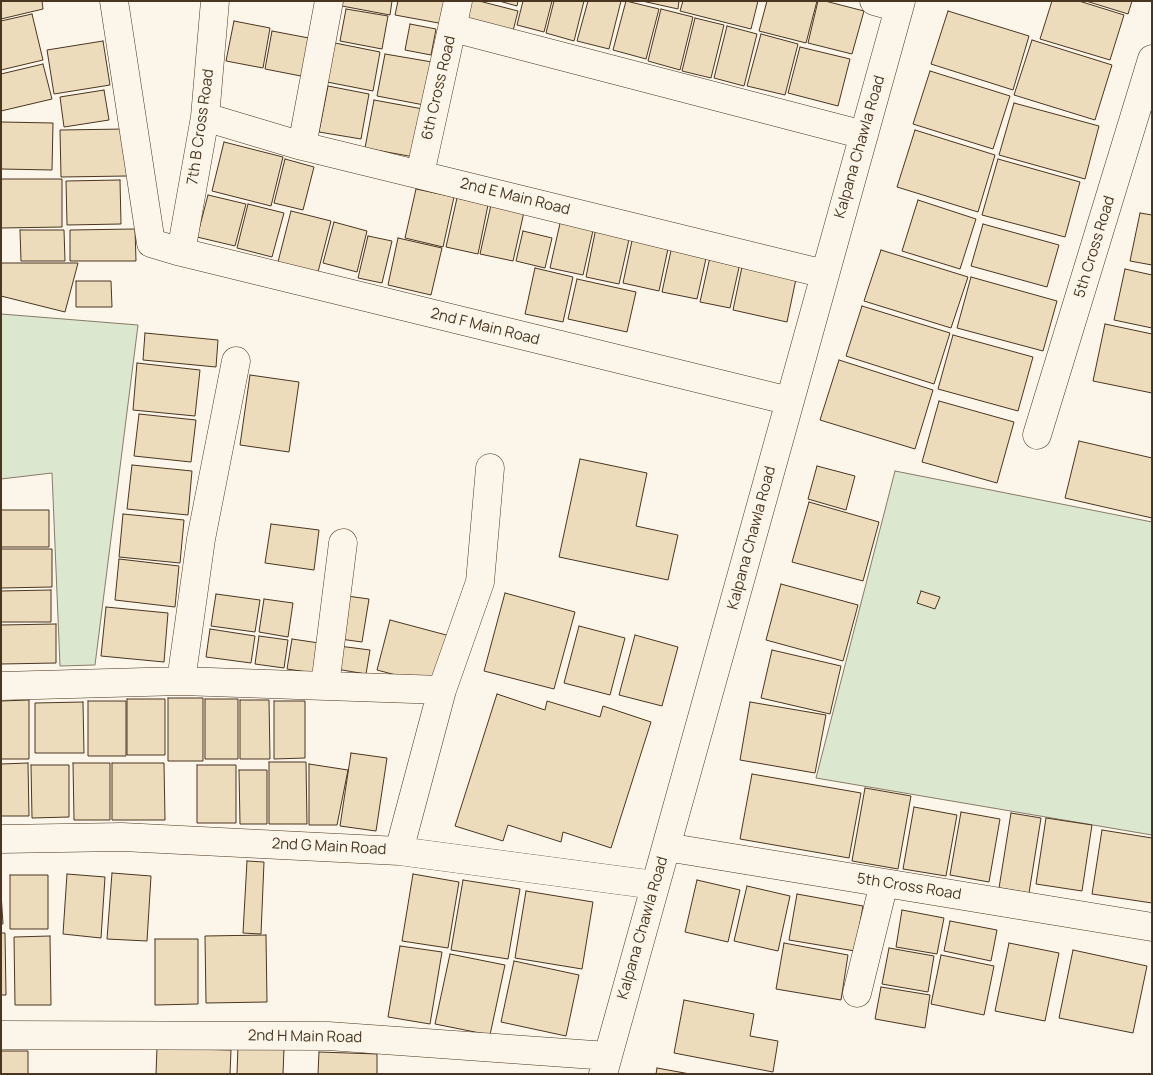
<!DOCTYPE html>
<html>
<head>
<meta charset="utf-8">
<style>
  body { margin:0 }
  #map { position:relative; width:1153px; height:1075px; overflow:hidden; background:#fbf6e9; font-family:Manrope,sans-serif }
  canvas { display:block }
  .frame { position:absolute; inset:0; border:2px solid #4a3520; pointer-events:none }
</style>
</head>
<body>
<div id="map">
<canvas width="1153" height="1075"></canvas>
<div class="frame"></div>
</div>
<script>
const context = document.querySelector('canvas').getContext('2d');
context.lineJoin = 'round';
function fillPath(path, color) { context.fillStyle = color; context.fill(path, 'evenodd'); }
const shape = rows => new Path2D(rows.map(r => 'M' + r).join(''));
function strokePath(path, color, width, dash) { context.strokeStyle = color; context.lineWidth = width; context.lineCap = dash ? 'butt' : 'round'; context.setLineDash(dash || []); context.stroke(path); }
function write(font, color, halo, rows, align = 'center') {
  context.font = font + ' Manrope,sans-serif'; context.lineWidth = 4; context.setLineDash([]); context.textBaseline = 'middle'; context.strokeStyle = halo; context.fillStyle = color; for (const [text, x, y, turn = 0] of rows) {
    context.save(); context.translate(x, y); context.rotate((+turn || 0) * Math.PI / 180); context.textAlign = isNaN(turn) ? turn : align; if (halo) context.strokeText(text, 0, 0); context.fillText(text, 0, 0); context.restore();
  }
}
const green = shape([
  [1,314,138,325,95,665,60,666,52,473,1,479,1,314],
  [895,471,1152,522,1152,835,816,778,895,471]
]);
const building = shape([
  [1,1,42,1,43,9,1,19,1,1],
  [343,1,392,1,390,15,342,6,343,1],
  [398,1,448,1,444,24,395,15,398,1],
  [468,1,479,1,518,11,511,39,462,26,468,1],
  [499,1,518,1,517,6,499,1],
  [523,1,552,1,544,32,517,25,523,1],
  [554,1,584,1,574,41,546,33,554,1],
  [588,1,621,1,609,49,577,41,588,1],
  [626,1,659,9,646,59,613,50,626,1],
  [642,1,679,1,678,9,642,1],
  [683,1,758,1,751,29,680,11,683,1],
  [767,1,817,1,806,43,759,31,767,1],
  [818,1,825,1,864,11,852,54,808,43,818,1],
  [1052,1,1079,1,1124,15,1110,60,1040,39,1052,1],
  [1086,1,1132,1,1128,14,1086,1],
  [346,9,388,16,382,49,340,41,346,9],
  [661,9,693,17,680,70,648,61,661,9],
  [948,11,1029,36,1013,90,931,64,948,11],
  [32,14,43,60,1,70,1,21,32,14],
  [695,18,724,25,711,78,682,71,695,18],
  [234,21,270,28,263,68,226,61,234,21],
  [410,24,436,29,431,55,405,50,410,24],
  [727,26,757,34,744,86,714,78,727,26],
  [272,31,314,39,306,77,265,69,272,31],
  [761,34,798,44,785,95,747,86,761,34],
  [1032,40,1112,65,1095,120,1014,95,1032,40],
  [103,41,110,85,54,94,47,50,103,41],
  [335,43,380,52,373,91,327,82,335,43],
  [800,47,850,59,838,106,788,93,800,47],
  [385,54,432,62,424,105,377,96,385,54],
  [43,64,52,99,1,111,1,74,43,64],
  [930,71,1010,96,993,149,913,124,930,71],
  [328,86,369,94,361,139,319,132,328,86],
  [104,90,109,120,64,127,60,97,104,90],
  [374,100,423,109,414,157,365,148,374,100],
  [1014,103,1099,126,1085,179,999,155,1014,103],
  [1,122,53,123,52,170,1,169,1,122],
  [126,129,127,176,61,177,60,130,126,129],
  [915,130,995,155,978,212,897,187,915,130],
  [224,142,283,157,271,206,212,191,224,142],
  [285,159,314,167,303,210,274,203,285,159],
  [998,159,1080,182,1065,237,982,215,998,159],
  [1,179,62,179,62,227,1,228,1,179],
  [120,180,121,224,67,225,66,181,120,180],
  [416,189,454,197,443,247,405,238,416,189],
  [208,195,246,204,235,246,197,237,208,195],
  [457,198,488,205,478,254,446,247,457,198],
  [918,200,976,219,960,269,902,251,918,200],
  [248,204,284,213,272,257,237,248,248,204],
  [491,205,524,212,513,261,480,254,491,205],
  [291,211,331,221,318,272,278,262,291,211],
  [1140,213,1152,215,1152,265,1130,261,1140,213],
  [561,219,594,226,583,275,550,268,561,219],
  [334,222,367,231,357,272,323,263,334,222],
  [983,224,1059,245,1047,287,971,266,983,224],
  [596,228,630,235,619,284,586,277,596,228],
  [135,229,136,261,70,261,70,230,135,229],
  [20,230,64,230,65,261,21,261,20,230],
  [523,231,552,238,545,268,516,261,523,231],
  [368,236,392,241,382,283,358,278,368,236],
  [633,236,669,244,659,291,623,283,633,236],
  [398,238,442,248,431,295,388,285,398,238],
  [672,246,707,254,697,299,662,292,672,246],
  [881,250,968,277,951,328,864,301,881,250],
  [710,257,740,263,730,308,700,302,710,257],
  [743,262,797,274,787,322,733,310,743,262],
  [1,263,78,263,65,312,1,296,1,263],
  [535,268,573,277,563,322,525,314,535,268],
  [1125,269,1152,275,1152,328,1114,320,1125,269],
  [971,277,1057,301,1043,351,957,328,971,277],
  [577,279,636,292,627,332,568,319,577,279],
  [76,281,111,281,112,307,76,307,76,281],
  [862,306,950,333,934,384,846,356,862,306],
  [1105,324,1152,334,1152,393,1093,381,1105,324],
  [145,333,218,340,216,367,143,360,145,333],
  [953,335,1033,357,1018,411,938,389,953,335],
  [839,360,933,390,915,449,820,420,839,360],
  [137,363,200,370,195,416,133,410,137,363],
  [250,375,299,382,289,452,240,445,250,375],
  [939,401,1014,422,997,483,922,462,939,401],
  [139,414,196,420,191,462,134,456,139,414],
  [1079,441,1152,458,1152,518,1065,498,1079,441],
  [580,459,647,473,636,526,678,535,668,580,559,557,580,459],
  [132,465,192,471,188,515,127,509,132,465],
  [817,466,855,476,846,510,808,499,817,466],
  [809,502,879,522,863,581,792,562,809,502],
  [1,510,49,510,49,547,1,547,1,510],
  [123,514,184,520,180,563,119,557,123,514],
  [271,524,319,530,314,570,265,563,271,524],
  [1,549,52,549,52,587,1,588,1,549],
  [119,559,179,566,175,607,115,600,119,559],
  [781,584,858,605,843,661,766,640,781,584],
  [51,590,51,622,1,622,1,591,51,590],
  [921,591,940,597,935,609,917,603,921,591],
  [505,593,575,612,554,689,484,671,505,593],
  [216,594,260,600,255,632,211,626,216,594],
  [347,596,369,599,362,642,340,639,347,596],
  [264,599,293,603,288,637,259,632,264,599],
  [106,607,168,613,164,662,101,656,106,607],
  [390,620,450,636,437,686,377,670,390,620],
  [56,624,56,663,1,664,1,625,56,624],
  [579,626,625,638,610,695,564,683,579,626],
  [210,629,255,636,251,663,206,657,210,629],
  [635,635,678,647,662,706,619,695,635,635],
  [259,636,288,640,284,668,255,664,259,636],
  [292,639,319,643,314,673,287,669,292,639],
  [339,646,370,650,366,674,336,669,339,646],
  [772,650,841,666,830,714,761,698,772,650],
  [497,694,545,710,547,701,600,717,603,706,651,722,611,848,563,832,561,842,508,825,503,841,455,826,497,694],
  [168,698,203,698,203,761,168,761,168,698],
  [127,699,165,699,165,755,127,755,127,699],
  [205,699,238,699,238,759,205,759,205,699],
  [29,700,29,759,1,759,1,701,29,700],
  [240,700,269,700,270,759,240,759,240,700],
  [88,701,126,701,126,756,88,756,88,701],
  [274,701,305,701,305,758,274,759,274,701],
  [83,702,84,753,35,753,35,703,83,702],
  [750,702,826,715,815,773,740,760,750,702],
  [351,753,387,758,376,831,340,826,351,753],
  [269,762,306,762,307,824,269,824,269,762],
  [28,763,29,816,1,816,1,764,28,763],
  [73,763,110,763,110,820,74,820,73,763],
  [112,763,164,763,165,820,112,820,112,763],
  [309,764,348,770,337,825,309,825,309,764],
  [31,765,69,765,69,817,32,818,31,765],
  [197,765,236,765,236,823,197,823,197,765],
  [239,770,267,770,267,824,240,824,239,770],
  [752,774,861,793,849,858,740,839,752,774],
  [865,788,911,796,898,869,852,861,865,788],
  [914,807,957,815,946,876,903,869,914,807],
  [961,812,1000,819,989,882,950,875,961,812],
  [1011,813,1041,818,1029,893,999,888,1011,813],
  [1046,818,1092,825,1082,891,1036,884,1046,818],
  [1102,830,1152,838,1152,903,1092,894,1102,830],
  [247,861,264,862,261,934,243,933,247,861],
  [112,873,151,876,147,941,107,939,112,873],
  [67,874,105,877,101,938,63,934,67,874],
  [413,874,459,882,448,948,402,941,413,874],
  [10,875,48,875,48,929,10,929,10,875],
  [463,880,520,889,508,959,451,950,463,880],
  [697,880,740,890,728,942,685,932,697,880],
  [747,886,790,896,778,951,734,941,747,886],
  [526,891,593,902,582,969,515,958,526,891],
  [1,893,3,924,1,924,1,893],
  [797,894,863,906,855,951,789,940,797,894],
  [902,910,944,918,937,954,896,947,902,910],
  [950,921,997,930,991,961,944,951,950,921],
  [1,933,5,933,6,995,1,995,1,933],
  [266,935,267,1002,206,1003,205,936,266,935],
  [50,936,51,1005,15,1005,14,937,50,936],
  [155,939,198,939,198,1004,155,1005,155,939],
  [784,943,848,955,841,1000,776,989,784,943],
  [1009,943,1059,953,1045,1021,995,1011,1009,943],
  [400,946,442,952,430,1024,388,1017,400,946],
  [889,948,934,956,928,992,882,984,889,948],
  [1073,950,1147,966,1133,1033,1059,1018,1073,950],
  [450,954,505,965,490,1035,435,1024,450,954],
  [941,955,994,966,984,1015,931,1004,941,955],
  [514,961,579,975,566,1036,501,1022,514,961],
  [881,987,930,995,925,1028,875,1019,881,987],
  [684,1000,754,1014,750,1036,778,1041,773,1072,674,1053,684,1000],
  [238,1046,284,1048,283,1074,237,1074,238,1046],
  [157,1048,231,1050,230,1074,156,1074,157,1048],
  [1,1051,28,1051,28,1074,1,1074,1,1051],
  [319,1052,377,1054,377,1074,318,1074,319,1052],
  [657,1068,690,1074,656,1074,657,1068]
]);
const minor = shape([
  [114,1,151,243,181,252,790,401],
  [874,1,899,8],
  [453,28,864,135],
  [205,117,302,146,825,274],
  [302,146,329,1],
  [420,174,458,1],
  [181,252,205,117,215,1],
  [1037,435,1152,59],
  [181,681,201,539,236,361],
  [1,686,181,681,442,690],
  [325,686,343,543],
  [1,839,122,837,399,851,655,885],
  [666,847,1152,927],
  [399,851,442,690,480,582,490,468],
  [857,993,884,883],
  [1,1035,328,1036,608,1056],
  [603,1074,901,1]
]);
const streetNames = [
  ["6th Cross Road",439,88,-77],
  ["7th B Cross Road",201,127,-82],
  ["Kalpana Chawla Road",860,147,-74],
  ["2nd E Main Road",515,197,14],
  ["5th Cross Road",1095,247,-73],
  ["2nd F Main Road",485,327,14],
  ["Kalpana Chawla Road",752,538,-75],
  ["2nd G Main Road",329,847,3],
  ["5th Cross Road",909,887,9],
  ["Kalpana Chawla Road",643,928,-74],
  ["2nd H Main Road",305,1037,1]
];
fillPath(green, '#dce7d0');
strokePath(green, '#887966', 1);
fillPath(building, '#ecdcbc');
strokePath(building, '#4a3520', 1);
strokePath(minor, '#4a3520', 29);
strokePath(minor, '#fbf6e9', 28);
write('15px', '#4a3520', '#fbf6e9', streetNames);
</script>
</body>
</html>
